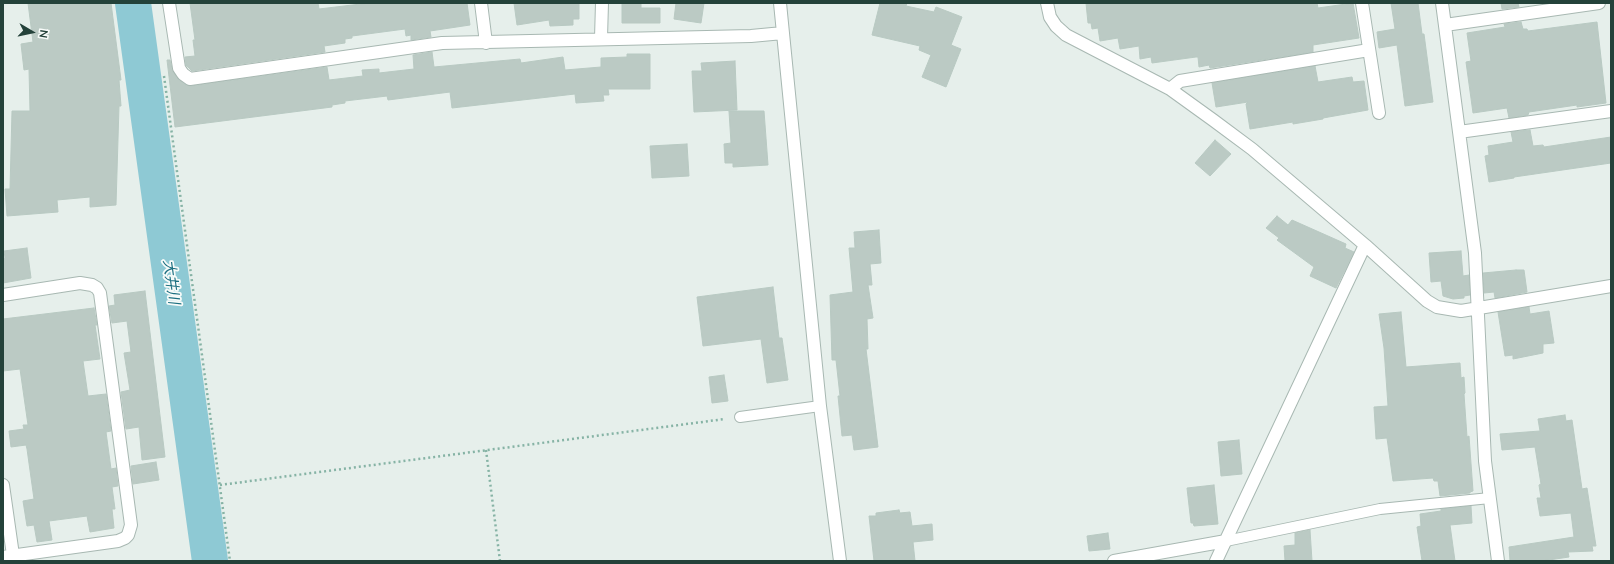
<!DOCTYPE html>
<html>
<head>
<meta charset="utf-8">
<style>
  body { margin:0 }
  #map { position:relative; width:1614px; height:564px; overflow:hidden; background:#e6efeb; font-family:Mulish,sans-serif }
  canvas { display:block }
  .frame { position:absolute; inset:0; border:4px solid #24423a; pointer-events:none }
  .north { position:absolute; left:12px; top:12px; width:40px; height:40px; -webkit-text-stroke:3px #f7fbf9; paint-order:stroke; rotate:99deg; font-size:11px; font-weight:700; line-height:16px; text-align:center; color:#24423a }
  .north::after { content:''; display:block; margin:auto; width:14px; height:18px; background:#24423a; clip-path:polygon(50% 0,100% 100%,50% 72%,0 100%) }
</style>
</head>
<body>
<div id="map">
<canvas width="1614" height="564"></canvas>
<div class="frame"></div>
<div class="north">N</div>
</div>
<script>
const context = document.querySelector('canvas').getContext('2d');
context.lineJoin = 'round';
const shape = rows => new Path2D(rows.map(r => 'M' + r).join(''));
function strokePath(path, color, width, dash) { context.strokeStyle = color; context.lineWidth = width; context.lineCap = dash ? 'butt' : 'round'; context.setLineDash(dash || []); context.stroke(path); }
function fillPath(path, color) { context.fillStyle = color; context.fill(path, 'evenodd'); }
function write(font, color, halo, rows, align = 'center') {
  context.font = font + ' Mulish,"Noto Sans JP",sans-serif'; context.lineWidth = 3.5; context.setLineDash([]); context.textBaseline = 'middle'; context.strokeStyle = halo; context.fillStyle = color; for (const [text, x, y, turn = 0] of rows) {
    context.save(); context.translate(x, y); context.rotate((+turn || 0) * Math.PI / 180); context.textAlign = isNaN(turn) ? turn : align; if (halo) context.strokeText(text, 0, 0); context.fillText(text, 0, 0); context.restore();
  }
}
const river = shape([
  [133,3,210,561]
]);
const building = shape([
  [28,3,111,3,121,80,119,80,121,106,119,106,116,205,90,207,90,197,57,200,58,212,7,216,5,189,10,189,12,111,30,111,29,69,24,70,21,44,33,42,28,3],
  [190,3,318,3,319,9,369,3,467,3,470,25,430,31,431,37,411,40,411,35,406,36,405,29,352,36,352,38,345,39,345,43,324,46,325,52,192,71,186,65,185,57,195,56,193,40,195,40,190,3],
  [514,3,579,3,579,19,573,19,573,25,550,26,549,20,517,25,514,3],
  [622,3,641,3,641,8,660,8,660,23,622,23,622,3],
  [676,3,704,3,701,23,674,19,676,3],
  [880,3,907,3,906,6,934,12,936,7,962,17,951,45,961,49,946,87,922,77,931,55,919,50,920,46,872,35,880,3],
  [1086,3,1317,3,1318,8,1353,3,1359,38,1313,45,1313,52,1210,68,1209,65,1199,67,1198,57,1196,57,1152,63,1151,57,1140,59,1139,46,1120,49,1118,38,1100,41,1098,28,1092,29,1091,23,1088,23,1086,3],
  [1391,3,1418,3,1422,34,1424,34,1433,102,1405,106,1397,45,1379,48,1377,32,1395,29,1391,3],
  [1501,3,1518,3,1519,7,1502,9,1501,3],
  [1521,22,1523,29,1527,29,1528,31,1597,22,1606,103,1577,107,1577,105,1529,112,1528,115,1509,118,1507,108,1473,113,1466,62,1471,61,1467,33,1505,27,1504,24,1521,22],
  [432,52,434,67,520,59,521,63,563,57,565,70,601,67,601,58,627,57,627,54,650,54,650,89,608,89,609,95,603,95,604,101,576,103,575,94,452,108,450,92,388,100,387,96,345,101,345,103,332,105,332,107,175,127,167,60,170,60,172,69,177,78,186,85,191,86,327,67,329,80,363,76,362,70,379,69,379,73,414,69,413,55,432,52],
  [735,61,737,110,694,112,692,71,702,71,701,63,735,61],
  [1315,66,1318,82,1352,77,1353,82,1364,81,1368,110,1323,118,1323,119,1293,124,1293,122,1250,129,1246,104,1248,102,1216,107,1212,83,1315,66],
  [729,111,764,111,768,165,733,167,733,163,725,163,724,144,731,143,729,111],
  [1530,130,1533,146,1543,145,1544,147,1611,137,1611,163,1514,177,1514,178,1489,182,1485,156,1489,155,1488,146,1513,142,1511,132,1530,130],
  [1215,140,1231,154,1210,176,1195,163,1215,140],
  [687,144,689,176,652,178,650,146,687,144],
  [1277,216,1288,225,1292,220,1346,244,1345,248,1354,252,1336,288,1310,276,1314,267,1277,240,1279,238,1266,228,1277,216],
  [879,230,881,263,870,264,872,285,868,285,873,318,867,319,868,349,866,349,878,447,854,450,852,435,842,436,838,396,840,396,836,360,832,360,830,295,853,292,849,248,855,248,854,232,879,230],
  [27,248,31,278,3,283,3,259,5,258,4,251,27,248],
  [1461,251,1463,276,1469,275,1470,295,1464,296,1464,298,1453,299,1443,296,1441,281,1431,282,1429,253,1461,251],
  [1516,270,1524,270,1527,292,1495,298,1494,292,1484,293,1483,273,1516,270],
  [773,287,779,338,782,338,788,380,767,383,761,339,703,346,697,297,773,287],
  [145,291,165,457,142,460,139,427,126,429,121,392,130,390,124,353,131,352,127,321,112,323,109,306,115,305,114,295,145,291],
  [1529,307,1530,314,1549,311,1554,343,1543,344,1543,353,1513,359,1513,355,1505,356,1498,312,1529,307],
  [94,308,97,325,95,325,100,359,83,361,88,396,106,394,111,431,106,432,111,469,116,468,118,486,112,487,115,509,112,509,114,528,90,532,87,516,49,521,52,540,37,542,34,525,27,526,23,501,34,499,27,449,26,445,11,447,9,431,24,429,23,425,28,425,20,369,3,371,3,319,94,308],
  [1401,312,1406,367,1460,363,1461,378,1464,377,1465,393,1464,394,1467,437,1469,436,1473,491,1470,492,1470,493,1440,496,1438,481,1434,481,1433,478,1393,481,1387,438,1376,439,1374,407,1388,406,1384,348,1379,314,1401,312],
  [724,375,728,401,712,403,709,377,724,375],
  [1565,415,1566,421,1572,420,1582,489,1587,488,1596,546,1592,546,1593,551,1568,552,1569,557,1542,561,1510,561,1509,547,1574,537,1571,513,1540,516,1537,498,1541,498,1539,485,1541,484,1535,447,1502,450,1500,434,1540,431,1538,419,1565,415],
  [1239,440,1242,474,1221,476,1218,442,1239,440],
  [156,462,159,480,133,484,131,466,156,462],
  [1214,485,1218,524,1194,526,1193,523,1191,523,1187,488,1214,485],
  [1471,506,1472,523,1450,525,1455,561,1422,561,1417,527,1421,526,1420,514,1441,511,1441,509,1471,506],
  [899,510,900,513,910,512,912,526,932,524,933,540,913,542,915,561,874,561,869,516,876,516,876,513,899,510],
  [1310,530,1312,561,1285,561,1284,546,1295,545,1295,533,1310,530],
  [1108,533,1110,549,1089,551,1087,536,1108,533]
]);
const path = shape([
  [164,76,230,561],
  [486,450,500,561],
  [220,485,725,419]
]);
const service = shape([
  [740,417,820,406],
  [1226,541,1380,509,1490,498]
]);
const minor = shape([
  [169,3,179,68,183,74,190,79,442,43,751,36,783,33],
  [481,3,486,43],
  [780,3,820,406,840,561],
  [1047,3,1050,17,1056,26,1066,35,1170,89,1213,120,1252,149,1365,245,1427,301,1437,307,1461,311,1611,286],
  [1362,3,1379,113],
  [1442,3,1475,253,1485,461,1498,561],
  [1445,25,1599,3],
  [601,38,602,3],
  [1170,89,1180,81,1369,50],
  [1459,132,1611,111],
  [3,295,80,283,92,285,97,288,100,293,131,525,128,535,125,538,118,541,3,557],
  [3,485,13,555],
  [1114,561,1226,541],
  [1216,561,1365,245]
]);
const waterNames = [
  ["大井川",171,282,82]
];
strokePath(river, '#8ec9d4', 36);
fillPath(building, '#bbcac4');
strokePath(building, '#b8c9c2', 1);
strokePath(service, '#a8b8b2', 12);
strokePath(minor, '#a8b8b2', 14);
strokePath(path, '#86b3a5', 2.5, [2, 3]);
strokePath(service, '#fff', 10);
strokePath(minor, '#fff', 12);
write('italic 15px', '#1c6f80', '#f7fbf9', waterNames);
</script>
</body>
</html>
